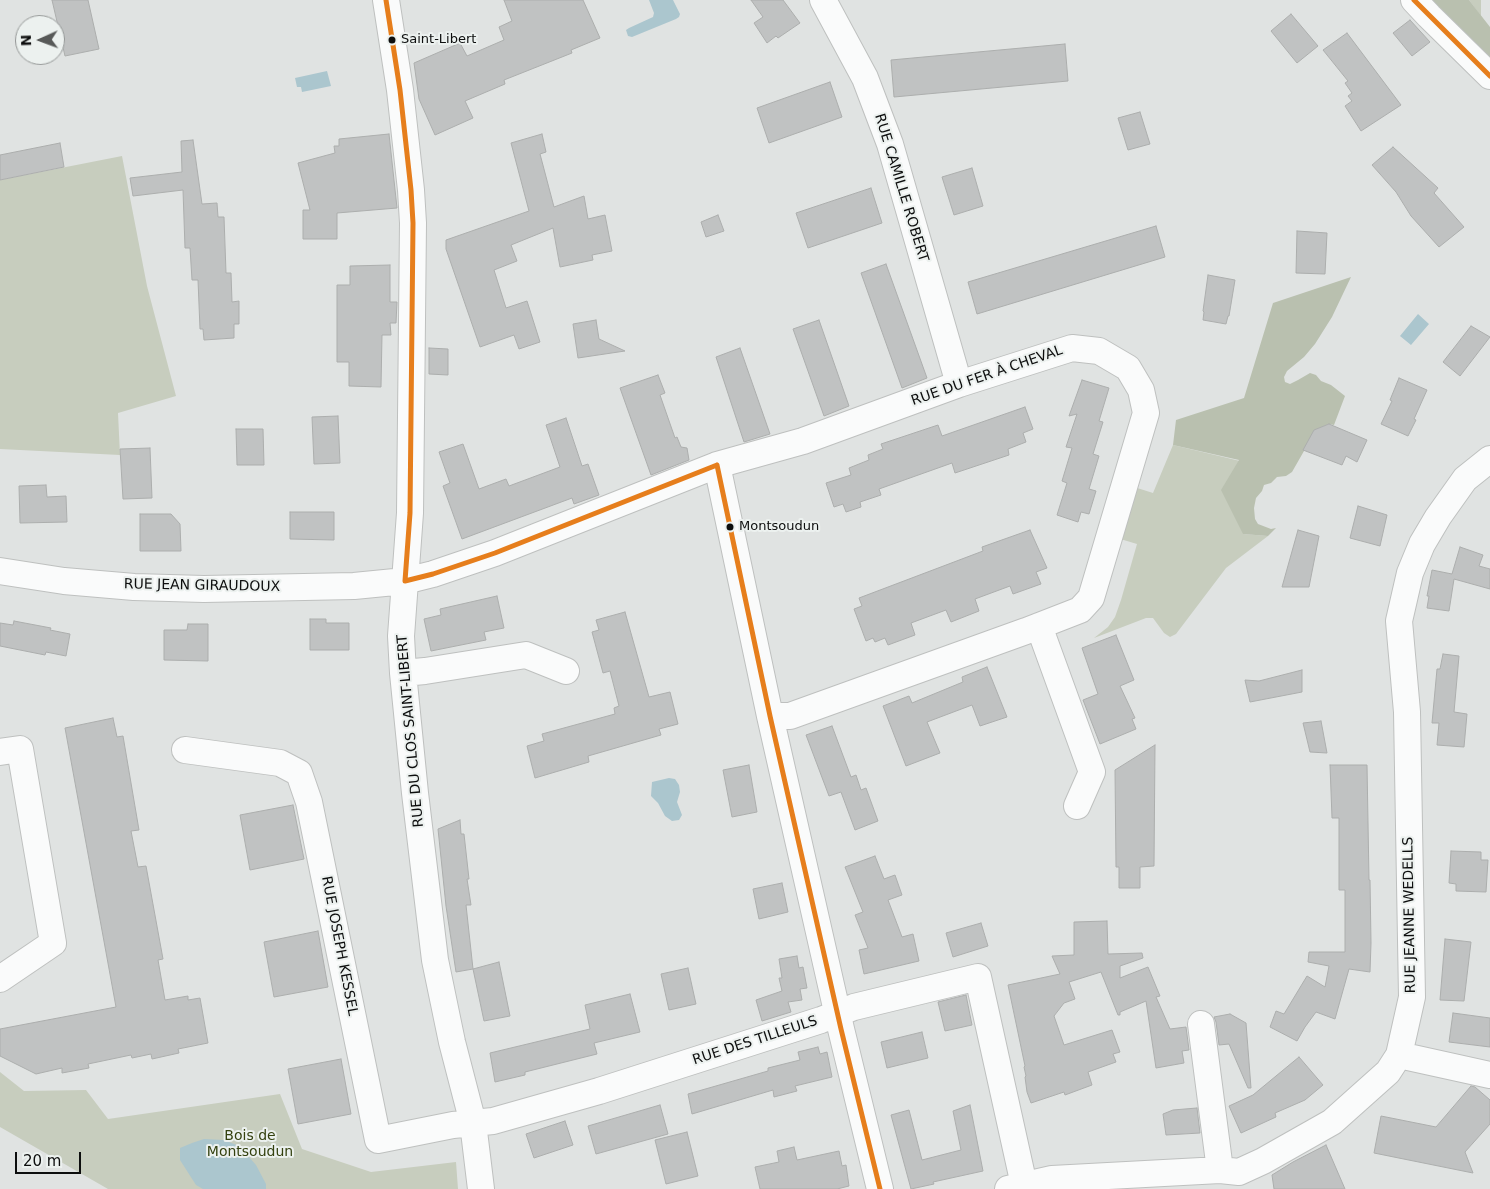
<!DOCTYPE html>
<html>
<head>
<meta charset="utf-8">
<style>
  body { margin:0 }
  #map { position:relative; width:1490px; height:1189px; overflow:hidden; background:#e0e3e2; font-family:"DejaVu Sans",sans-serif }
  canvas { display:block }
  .north { position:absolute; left:15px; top:15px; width:50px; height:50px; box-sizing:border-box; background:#ecf1ef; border:1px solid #939695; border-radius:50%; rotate:268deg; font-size:14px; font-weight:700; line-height:20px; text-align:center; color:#0d0e0e }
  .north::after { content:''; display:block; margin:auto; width:18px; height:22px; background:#575958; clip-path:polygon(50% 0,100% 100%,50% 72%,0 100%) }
  .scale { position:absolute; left:15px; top:1152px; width:66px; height:22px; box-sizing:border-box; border:2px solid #0d0e0e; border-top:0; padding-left:6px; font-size:15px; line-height:18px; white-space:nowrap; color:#0d0e0e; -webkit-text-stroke:4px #ecf1ef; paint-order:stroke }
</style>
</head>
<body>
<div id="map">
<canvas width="1490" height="1189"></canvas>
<div class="north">N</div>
<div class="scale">20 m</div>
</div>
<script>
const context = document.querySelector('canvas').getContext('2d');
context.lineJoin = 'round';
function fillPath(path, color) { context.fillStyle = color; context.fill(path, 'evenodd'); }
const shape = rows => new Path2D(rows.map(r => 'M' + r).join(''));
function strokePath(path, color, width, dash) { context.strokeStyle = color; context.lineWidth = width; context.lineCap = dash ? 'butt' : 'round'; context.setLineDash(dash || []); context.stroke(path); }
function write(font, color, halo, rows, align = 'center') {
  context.font = font + ' "DejaVu Sans",sans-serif'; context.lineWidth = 4; context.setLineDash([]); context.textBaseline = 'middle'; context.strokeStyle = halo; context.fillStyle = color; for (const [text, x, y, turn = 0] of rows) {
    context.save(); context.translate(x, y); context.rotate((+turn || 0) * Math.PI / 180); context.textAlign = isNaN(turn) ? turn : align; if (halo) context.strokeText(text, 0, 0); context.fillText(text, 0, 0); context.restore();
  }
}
const green = shape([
  [1469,0,1481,0,1481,16],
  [122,156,147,286,176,396,118,413,120,455,0,449,0,180],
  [1173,445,1240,461,1243,534,1268,536,1226,568,1176,634,1170,637,1164,633,1153,618,1146,618,1094,638,1108,627,1115,617,1121,600,1137,544,1117,538,1134,487,1153,493],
  [0,1072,24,1091,86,1090,108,1119,280,1094,302,1149,371,1172,456,1162,458,1189,108,1189,0,1127]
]);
const forest = shape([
  [1426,0,1469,0,1490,27,1490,64],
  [1351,277,1332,317,1315,344,1304,357,1287,371,1284,377,1285,382,1290,384,1298,380,1310,373,1316,375,1321,381,1331,385,1345,396,1334,425,1329,424,1316,430,1292,472,1286,476,1277,477,1271,483,1264,485,1262,491,1256,498,1254,508,1255,519,1258,524,1271,529,1276,528,1268,536,1243,534,1221,490,1239,460,1173,445,1176,420,1244,398,1273,303]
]);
const water = shape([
  [649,0,673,0,680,14,679,17,676,19,632,37,628,36,626,30,629,28,653,17,654,13],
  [327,71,331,86,302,92,301,87,297,87,295,78],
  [1418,314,1429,324,1411,345,1400,336],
  [669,778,675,779,679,785,680,792,677,802,682,815,679,820,672,821,665,816,658,803,651,796,652,782],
  [204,1139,224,1140,239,1146,256,1165,266,1184,266,1189,203,1189,196,1185,180,1160,180,1148,192,1143]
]);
const building = shape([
  [52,0,88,0,99,49,65,56,52,0],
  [504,0,583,0,600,38,571,50,572,53,504,80,505,84,465,101,473,118,435,135,419,99,414,63,460,43,467,56,504,40,499,27,512,21,504,0],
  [751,0,783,0,800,23,778,38,776,36,767,43,754,23,763,17,751,0],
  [1291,14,1318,46,1297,63,1271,31,1291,14],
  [1410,20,1430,42,1412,56,1393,33,1410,20],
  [1347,33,1401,105,1361,131,1345,106,1352,101,1348,96,1352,93,1345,83,1348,81,1323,50,1347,33],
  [1065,44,1068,81,894,97,891,60,1065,44],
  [830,82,842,117,769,143,757,108,830,82],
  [1140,112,1150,144,1128,150,1118,118,1140,112],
  [389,134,397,208,337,213,337,239,303,239,303,210,310,210,298,163,335,153,334,146,339,146,339,139,389,134],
  [542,134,546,152,540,154,554,207,584,196,588,219,605,215,612,251,592,255,593,260,560,267,553,228,511,245,517,261,494,270,506,308,527,301,540,342,519,349,514,335,480,347,446,249,446,240,529,211,511,143,542,134],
  [193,140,202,204,217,203,218,217,224,217,226,273,231,273,232,302,239,301,239,324,234,324,234,338,204,340,203,329,200,329,198,280,192,280,190,248,185,248,183,190,133,196,130,178,182,172,181,141,193,140],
  [60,143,64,167,0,180,0,155,60,143],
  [1393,147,1438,188,1434,193,1464,227,1439,247,1411,216,1396,192,1372,165,1393,147],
  [972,168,983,206,954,215,942,177,972,168],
  [871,188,882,223,808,248,796,213,871,188],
  [718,215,724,231,706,237,701,222,718,215],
  [1156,226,1165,257,977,314,968,282,1156,226],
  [1297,231,1327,233,1325,274,1296,273,1297,231],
  [886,264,927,378,902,388,861,273,886,264],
  [390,265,390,302,397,302,396,323,390,323,391,335,382,335,381,387,349,386,349,362,337,362,337,285,350,285,350,266,390,265],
  [1208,275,1235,280,1229,316,1228,316,1226,324,1203,320,1204,312,1203,311,1208,275],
  [596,320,599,339,625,351,578,358,573,324,596,320],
  [819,320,849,406,824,416,793,329,819,320],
  [1471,326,1490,337,1460,376,1443,362,1471,326],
  [429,348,448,349,448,375,429,374,429,348],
  [740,348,770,434,744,442,716,357,740,348],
  [658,375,665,393,660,395,675,438,677,437,681,447,687,448,689,460,651,475,620,388,658,375],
  [1399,378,1427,390,1414,419,1416,420,1408,436,1381,424,1392,401,1390,400,1399,378],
  [1082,380,1109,388,1099,421,1103,422,1093,454,1099,456,1089,489,1096,491,1089,514,1081,512,1078,522,1057,515,1067,483,1062,481,1072,448,1066,447,1077,414,1069,416,1082,380],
  [1025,407,1033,429,1023,433,1026,442,1008,449,1009,455,955,473,952,463,879,489,881,495,860,502,861,507,846,512,843,504,834,507,826,483,851,475,849,468,869,460,868,455,883,449,881,444,938,425,942,436,1025,407],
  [338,416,340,463,314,464,312,417,338,416],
  [566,418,582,466,588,464,599,495,574,504,572,498,462,539,443,486,450,483,439,452,463,444,479,489,506,479,509,486,560,467,546,425,566,418],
  [1329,424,1367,440,1357,462,1346,456,1342,465,1303,450,1314,430,1329,424],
  [236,429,263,429,264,465,237,465,236,429],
  [150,448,152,498,123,499,120,449,150,448],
  [46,485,47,497,66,496,67,522,20,523,19,486,46,485],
  [1358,506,1387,515,1380,546,1350,538,1358,506],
  [290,512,334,512,334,540,290,539,290,512],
  [140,514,171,514,180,524,181,551,140,551,140,514],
  [1030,530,1047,568,1036,572,1041,584,1013,594,1010,586,975,599,979,611,951,622,946,610,911,623,915,635,888,645,885,638,875,642,873,638,866,641,854,609,862,606,859,598,983,551,982,547,1030,530],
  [1298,530,1319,536,1309,587,1282,587,1298,530],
  [1460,547,1483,555,1479,566,1490,569,1490,589,1454,579,1449,611,1427,608,1429,596,1427,596,1432,570,1452,574,1460,547],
  [497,596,504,628,484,632,486,640,431,651,424,619,441,615,440,609,497,596],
  [625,612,649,697,670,692,678,724,659,729,661,735,588,756,589,762,535,778,527,746,544,741,542,734,615,714,614,708,619,706,610,671,603,673,592,632,599,630,596,620,625,612],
  [310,619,326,619,326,623,349,623,349,650,310,650,310,619],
  [14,621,51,628,50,630,70,634,66,656,46,652,45,655,0,646,0,623,13,625,14,621],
  [188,624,208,624,208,661,164,660,164,630,187,630,188,624],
  [1116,635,1134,680,1120,686,1135,718,1132,719,1136,729,1100,744,1083,700,1098,694,1082,648,1116,635],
  [1443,654,1459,656,1454,712,1467,714,1464,747,1437,745,1439,723,1432,723,1437,669,1440,669,1443,654],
  [987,667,1007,717,980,726,972,705,927,722,940,753,906,766,883,706,909,696,912,703,963,682,962,677,987,667],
  [1302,670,1302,692,1250,702,1245,680,1259,681,1302,670],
  [113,718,117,737,123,736,139,830,131,831,138,867,146,866,163,959,158,960,165,1000,188,996,188,1000,200,998,208,1043,178,1049,179,1053,152,1059,151,1054,132,1058,131,1055,88,1064,89,1068,62,1073,62,1068,36,1074,0,1056,0,1029,116,1007,65,728,113,718],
  [1321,721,1327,753,1310,752,1303,723,1321,721],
  [832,726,851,777,856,775,861,790,866,788,878,821,855,830,841,792,829,796,806,735,832,726],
  [1155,745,1154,866,1140,867,1140,888,1119,888,1119,867,1116,867,1115,770,1155,745],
  [749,765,757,812,732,817,723,770,749,765],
  [1330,765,1367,765,1369,880,1370,880,1371,943,1370,972,1349,969,1335,1019,1316,1012,1305,1027,1297,1041,1270,1027,1276,1011,1284,1014,1307,976,1325,987,1329,966,1308,962,1309,952,1345,952,1345,890,1339,890,1339,818,1332,818,1330,765],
  [293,805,304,859,250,870,240,815,293,805],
  [460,820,461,834,464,834,469,879,467,879,471,905,466,905,473,969,456,972,446,906,438,829,460,820],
  [1451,851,1481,852,1481,860,1488,860,1486,892,1456,891,1456,884,1449,883,1451,851],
  [875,856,884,879,895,875,902,895,888,900,902,937,913,934,919,961,864,974,859,950,868,948,855,915,863,912,845,867,875,856],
  [782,883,788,912,759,919,753,889,782,883],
  [1107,921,1108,954,1142,953,1143,958,1120,966,1120,978,1148,967,1160,996,1156,997,1170,1029,1186,1027,1189,1050,1182,1051,1184,1063,1156,1068,1146,1001,1120,1012,1120,1015,1118,1015,1101,972,1069,982,1075,999,1064,1003,1054,1016,1064,1045,1112,1030,1120,1052,1113,1054,1116,1062,1088,1072,1092,1085,1065,1095,1064,1092,1031,1103,1027,1092,1025,1077,1026,1076,1024,1067,1025,1066,1008,985,1060,974,1052,956,1074,955,1074,922,1107,921],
  [981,923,988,946,953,957,946,933,981,923],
  [318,931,328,987,274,997,264,942,318,931],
  [1445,939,1471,942,1464,1001,1440,1000,1445,939],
  [797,956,799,968,803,967,807,988,800,989,802,1000,788,1002,791,1012,762,1021,756,1000,782,991,779,978,782,978,779,959,797,956],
  [499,962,510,1016,484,1021,473,969,499,962],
  [688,968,696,1004,669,1010,661,974,688,968],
  [630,994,640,1032,594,1043,597,1054,525,1072,525,1075,495,1082,490,1053,590,1029,585,1005,630,994],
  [966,995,972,1025,945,1031,938,1002,966,995],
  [1453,1013,1490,1018,1490,1047,1449,1042,1453,1013],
  [1230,1014,1246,1023,1251,1088,1248,1088,1229,1044,1219,1045,1216,1022,1214,1017,1230,1014],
  [922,1032,928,1058,887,1068,881,1042,922,1032],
  [818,1047,820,1054,827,1052,832,1077,795,1086,797,1091,774,1097,773,1090,692,1114,688,1094,768,1071,768,1068,800,1060,798,1052,818,1047],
  [1299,1057,1323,1085,1305,1100,1275,1113,1276,1117,1241,1133,1229,1106,1253,1095,1299,1057],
  [341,1059,351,1114,298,1124,288,1069,341,1059],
  [1471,1086,1475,1087,1490,1100,1490,1124,1465,1152,1473,1173,1374,1153,1381,1116,1436,1127,1471,1086],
  [660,1105,668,1134,596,1154,588,1126,660,1105],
  [970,1105,983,1171,933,1182,934,1184,911,1189,891,1115,909,1110,922,1160,961,1150,953,1111,970,1105],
  [1197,1108,1200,1133,1166,1135,1163,1114,1173,1110,1197,1108],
  [565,1121,573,1145,534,1158,526,1134,565,1121],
  [687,1132,698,1176,666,1184,655,1140,687,1132],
  [1326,1145,1345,1189,1274,1189,1272,1175,1293,1162,1326,1145],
  [794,1147,797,1160,839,1151,842,1166,846,1165,849,1186,837,1189,760,1189,755,1167,779,1162,777,1151,794,1147]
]);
const minor = shape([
  [386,0,400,90,411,190,413,223,410,513,401,636,403,673,415,793,435,960,452,1042,473,1123,481,1189],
  [823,0,865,78,890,144,959,384],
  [1414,0,1429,16,1490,76],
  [717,465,770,716,841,1029,880,1189],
  [0,571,64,581,134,587,204,589,354,586,405,581,433,574,495,553,717,465,803,441,959,384,1072,348,1099,351,1128,368,1141,390,1146,413,1091,598,1080,610,1026,631,790,716,770,716],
  [1039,626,1092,772,1077,806],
  [403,673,425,671,526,655,566,671],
  [185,750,280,763,299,773,309,802,378,1140,453,1125,493,1121,599,1091,821,1020,854,1007,978,977,1024,1185],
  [0,752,20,749,53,943,0,979],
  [1201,1024,1220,1170],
  [1399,1055,1490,1075],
  [1008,1189,1052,1179,1220,1170,1239,1172,1263,1161,1332,1122,1388,1072,1399,1055,1412,997,1407,712,1399,621,1410,573,1422,544,1438,517,1465,479,1490,459]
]);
const bus1 = shape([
  [386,0,400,90,411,190,413,223,410,513,405,581],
  [1414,0,1490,76],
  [717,465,770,716,841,1029,880,1189],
  [405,581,433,574,495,553,717,465]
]);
const markers = [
  [392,40,4.5,"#0d0e0e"],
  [730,527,4.5,"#0d0e0e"]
];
const busNames = [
  ["Saint-Libert",401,40],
  ["Montsoudun",739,527]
];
const streetNames = [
  ["RUE CAMILLE ROBERT",901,188,73],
  ["RUE DU FER À CHEVAL",987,376,-19],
  ["RUE JEAN GIRAUDOUX",202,586,1],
  ["RUE DU CLOS SAINT-LIBERT",411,731,-95],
  ["RUE JEANNE WEDELLS",1410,915,-91],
  ["RUE JOSEPH KESSEL",339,946,79],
  ["RUE DES TILLEULS",755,1041,-18]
];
const parkNames = [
  ["Bois de",250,1136],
  ["Montsoudun",250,1152]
];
fillPath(green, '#c7cdbe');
fillPath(forest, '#b9c0af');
fillPath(water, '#abc6ce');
fillPath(building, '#c0c2c2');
strokePath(building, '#acaead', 1);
strokePath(minor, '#bec0bf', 28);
strokePath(minor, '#fafbfb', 26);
strokePath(bus1, '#e67e1c', 5);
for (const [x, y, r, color] of markers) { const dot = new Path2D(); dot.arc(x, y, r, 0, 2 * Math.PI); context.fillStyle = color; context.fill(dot); strokePath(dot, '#ecf1ef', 2); }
write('13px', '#0d0e0e', '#ecf1ef', busNames, 'left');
write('14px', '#0d0e0e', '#ecf1ef', streetNames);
write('14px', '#34410f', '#ecf1ef', parkNames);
</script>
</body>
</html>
